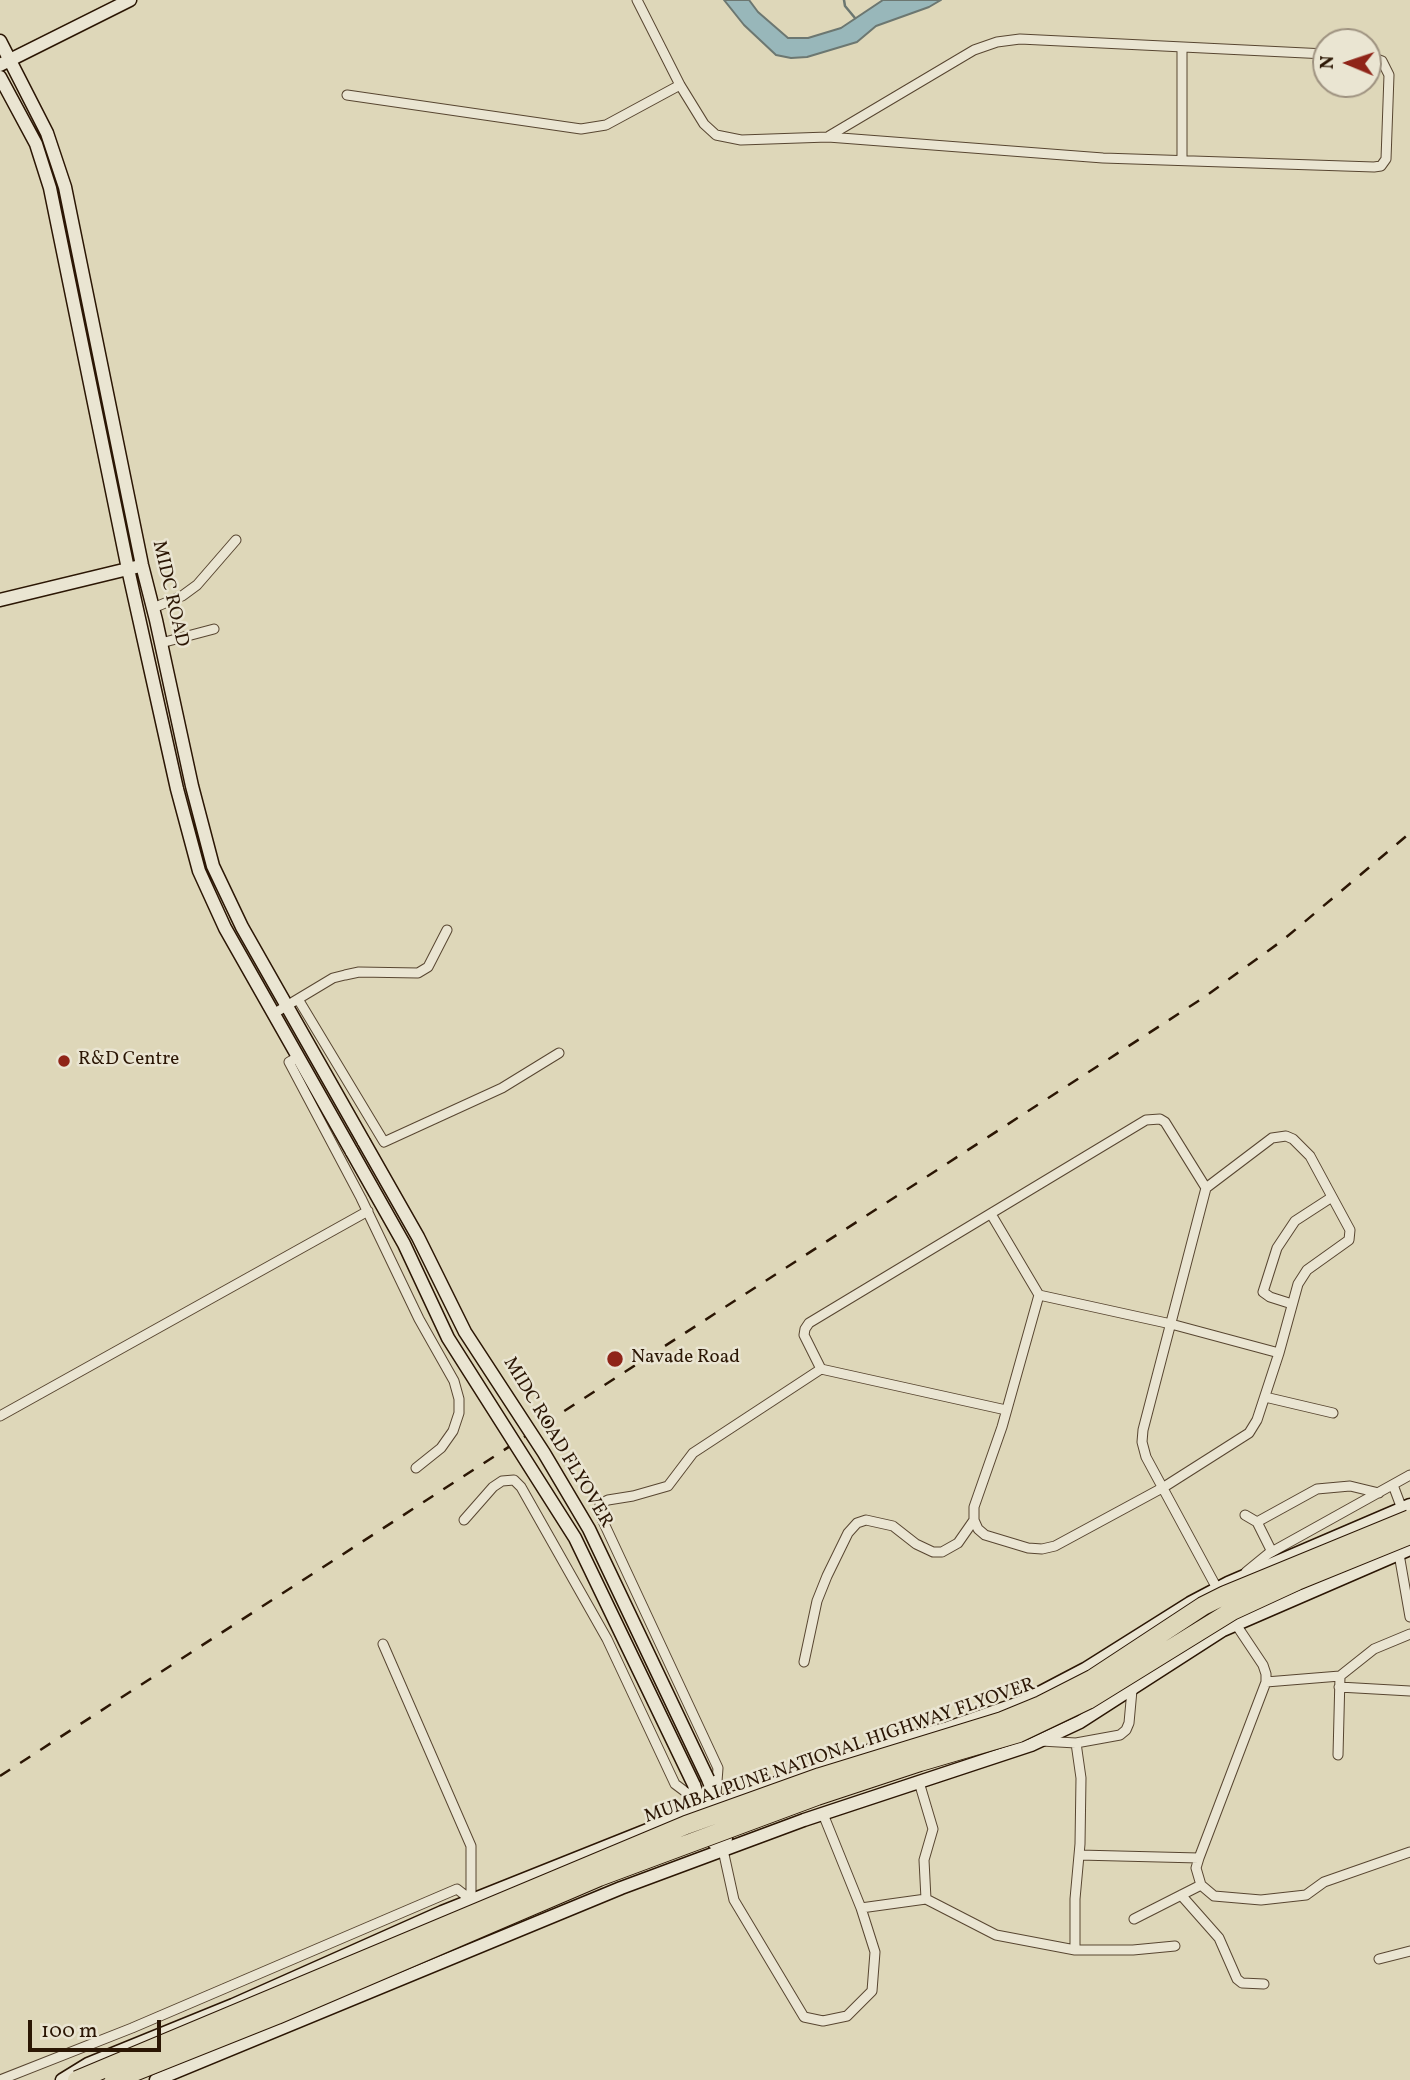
<!DOCTYPE html>
<html>
<head>
<meta charset="utf-8">
<style>
  body { margin:0 }
  #map { position:relative; width:1410px; height:2080px; overflow:hidden; background:#ded7b9; font-family:Vollkorn,serif }
  canvas { display:block }
  .north { position:absolute; left:1312px; top:28px; width:70px; height:70px; box-sizing:border-box; background:#eae5d2; border:2px solid #9e9280; border-radius:50%; rotate:272deg; font-size:19px; font-weight:700; line-height:28px; text-align:center; color:#2b1604 }
  .north::after { content:''; display:block; margin:auto; width:24px; height:32px; background:#8f2418; clip-path:polygon(50% 0,100% 100%,50% 72%,0 100%) }
  .scale { position:absolute; left:28px; top:2020px; width:133px; height:32px; box-sizing:border-box; border:4px solid #2b1604; border-top:0; padding-left:9px; font-size:21px; line-height:24px; white-space:nowrap; color:#2b1604; -webkit-text-stroke:5px #eae5d2; paint-order:stroke }
</style>
</head>
<body>
<div id="map">
<canvas width="1410" height="2080"></canvas>
<div class="north">N</div>
<div class="scale">100 m</div>
</div>
<script>
const context = document.querySelector('canvas').getContext('2d');
context.lineJoin = 'round';
function fillPath(path, color) { context.fillStyle = color; context.fill(path, 'evenodd'); }
const shape = rows => new Path2D(rows.map(r => 'M' + r).join(''));
function strokePath(path, color, width, dash) { context.strokeStyle = color; context.lineWidth = width; context.lineCap = dash ? 'butt' : 'round'; context.setLineDash(dash || []); context.stroke(path); }
function write(font, color, halo, rows, align = 'center') {
  context.font = font + ' Vollkorn,serif'; context.lineWidth = 5; context.setLineDash([]); context.textBaseline = 'middle'; context.strokeStyle = halo; context.fillStyle = color; for (const [text, x, y, turn = 0] of rows) {
    context.save(); context.translate(x, y); context.rotate((+turn || 0) * Math.PI / 180); context.textAlign = isNaN(turn) ? turn : align; if (halo) context.strokeText(text, 0, 0); context.fillText(text, 0, 0); context.restore();
  }
}
const water = shape([
  [724,0,749,0,758,12,788,38,808,38,841,28,883,0,941,0,929,7,876,26,857,42,807,57,791,58,776,55,744,25,724,0]
]);
const stream = shape([
  [844,0,845,6,855,18]
]);
const street = shape([
  [637,0,680,85,704,124,716,135,741,140,828,137,1103,158,1374,167,1381,166,1386,159,1389,75,1382,61,1368,56],
  [347,95,581,129,606,125,680,85],
  [829,136,974,50,997,42,1020,39,1326,54],
  [1182,160,1182,48],
  [153,608,182,596,197,585,236,540],
  [161,643,214,629],
  [298,999,384,1142,502,1088,559,1053],
  [273,1014,333,978,345,975,359,972,418,973,428,967,447,930],
  [298,1057,289,1062,361,1198,419,1319,454,1381,459,1399,459,1413,453,1431,441,1448,416,1468],
  [991,1214,1039,1295,1002,1427,974,1507,974,1520,978,1529,985,1535,1028,1548,1042,1549,1055,1546,1164,1487,1249,1433,1257,1420,1279,1353,1298,1284,1307,1270,1349,1240,1350,1230,1310,1156,1293,1139,1286,1136,1272,1138,1206,1188],
  [1039,1295,1171,1324,1279,1353],
  [1292,1304,1270,1297,1263,1292,1277,1248,1295,1221,1332,1197],
  [821,1369,804,1335,805,1329,809,1323,1146,1120,1160,1119,1165,1122,1206,1188,1143,1430,1142,1442,1146,1457,1219,1592],
  [1265,1397,1333,1413],
  [0,1416,368,1211],
  [1393,1485,1402,1509],
  [1245,1515,1257,1522,1272,1552],
  [464,1520,493,1487,502,1481,514,1480,521,1487,607,1639,675,1784,699,1802],
  [1257,1522,1317,1489,1350,1486,1379,1493],
  [1399,1554,1410,1617],
  [1246,1572,1268,1554,1410,1475],
  [1233,1620,1263,1665,1266,1674,1266,1682,1199,1858,1196,1868,1201,1885,1214,1896,1261,1900,1306,1895,1324,1882,1410,1852],
  [383,1644,471,1846,471,1900],
  [804,1662,817,1601,827,1576,848,1533,857,1523,866,1520,893,1526,916,1544,933,1552,942,1552,958,1543,974,1520],
  [1266,1682,1340,1676,1374,1649,1410,1634],
  [1339,1687,1410,1691],
  [1041,1741,1076,1743,1120,1735,1126,1730,1129,1723,1132,1690],
  [1338,1755,1340,1676],
  [919,1782,933,1829,924,1860,926,1899],
  [716,1795,718,1768,602,1519,600,1504,608,1500,633,1496,668,1486,693,1453,821,1369,1006,1410],
  [723,1850,734,1900,804,2017,823,2021,847,2016,872,1991,875,1952,861,1908,823,1814],
  [1079,1855,1199,1858],
  [1181,1895,1219,1938,1237,1979,1242,1983,1264,1984],
  [861,1908,926,1899,996,1935,1075,1950,1133,1950,1175,1946],
  [1134,1919,1201,1885],
  [1075,1950,1075,1899,1080,1844,1081,1778,1076,1743],
  [1379,1959,1410,1951],
  [0,2080,132,2028,457,1889,471,1900]
]);
const secondary = shape([
  [0,41,47,133,65,187,142,565,156,620,192,786,213,866,242,927,364,1142],
  [0,65,130,0],
  [0,77,36,144,50,188,128,569,177,789,199,871,225,928,352,1152],
  [0,600,136,567],
  [694,1785,713,1842,723,1850,726,1838,718,1804,708,1779],
  [62,2080,88,2064,233,2005,442,1912,690,1813,888,1744,948,1728,1022,1702,1085,1669,1190,1603,1228,1583,1410,1505],
  [156,2080,621,1888,804,1820,1031,1745,1080,1722,1223,1630,1410,1549]
]);
const rail = shape([
  [0,1776,1203,998,1283,940,1410,833]
]);
const secondaryBridge = shape([
  [364,1142,418,1237,465,1332,544,1453,589,1529,708,1779],
  [352,1152,404,1244,448,1338,575,1538,694,1785]
]);
const highwayBridge = shape([
  [77,2080,686,1825,820,1777,1002,1721,1041,1705,1092,1679,1203,1606,1225,1595,1410,1519],
  [114,2080,277,2015,599,1877,817,1796,920,1762,1019,1733,1088,1700,1232,1611,1297,1581,1410,1535]
]);
const markers = [
  [64,1061,7,"#8f2418"],
  [615,1359,9,"#8f2418"]
];
const streetNames = [
  ["MIDC ROAD",169,594,77],
  ["MIDC ROAD FLYOVER",557,1443,59],
  ["MUMBAI PUNE NATIONAL HIGHWAY FLYOVER",840,1752,-19]
];
const poiNames = [
  ["R&D Centre",78,1061],
  ["Navade Road",631,1359]
];
fillPath(water, '#98b7ba');
strokePath(water, '#6c7771', 2);
strokePath(stream, '#6c7771', 2.5);
strokePath(street, '#584631', 11);
strokePath(secondary, '#2b1604', 15);
strokePath(street, '#eae5d2', 9);
strokePath(secondary, '#eae5d2', 12);
strokePath(rail, '#2b1604', 2.5, [12, 12]);
strokePath(secondaryBridge, '#2b1604', 15, []);
strokePath(highwayBridge, '#2b1604', 20, []);
strokePath(secondaryBridge, '#eae5d2', 12);
strokePath(highwayBridge, '#ded7b9', 18);
for (const [x, y, r, color] of markers) { const dot = new Path2D(); dot.arc(x, y, r, 0, 2 * Math.PI); context.fillStyle = color; context.fill(dot); strokePath(dot, '#eae5d2', 2.5); }
write('19px', '#2b1604', '#eae5d2', streetNames);
write('19px', '#2b1604', '#eae5d2', poiNames, 'left');
</script>
</body>
</html>
